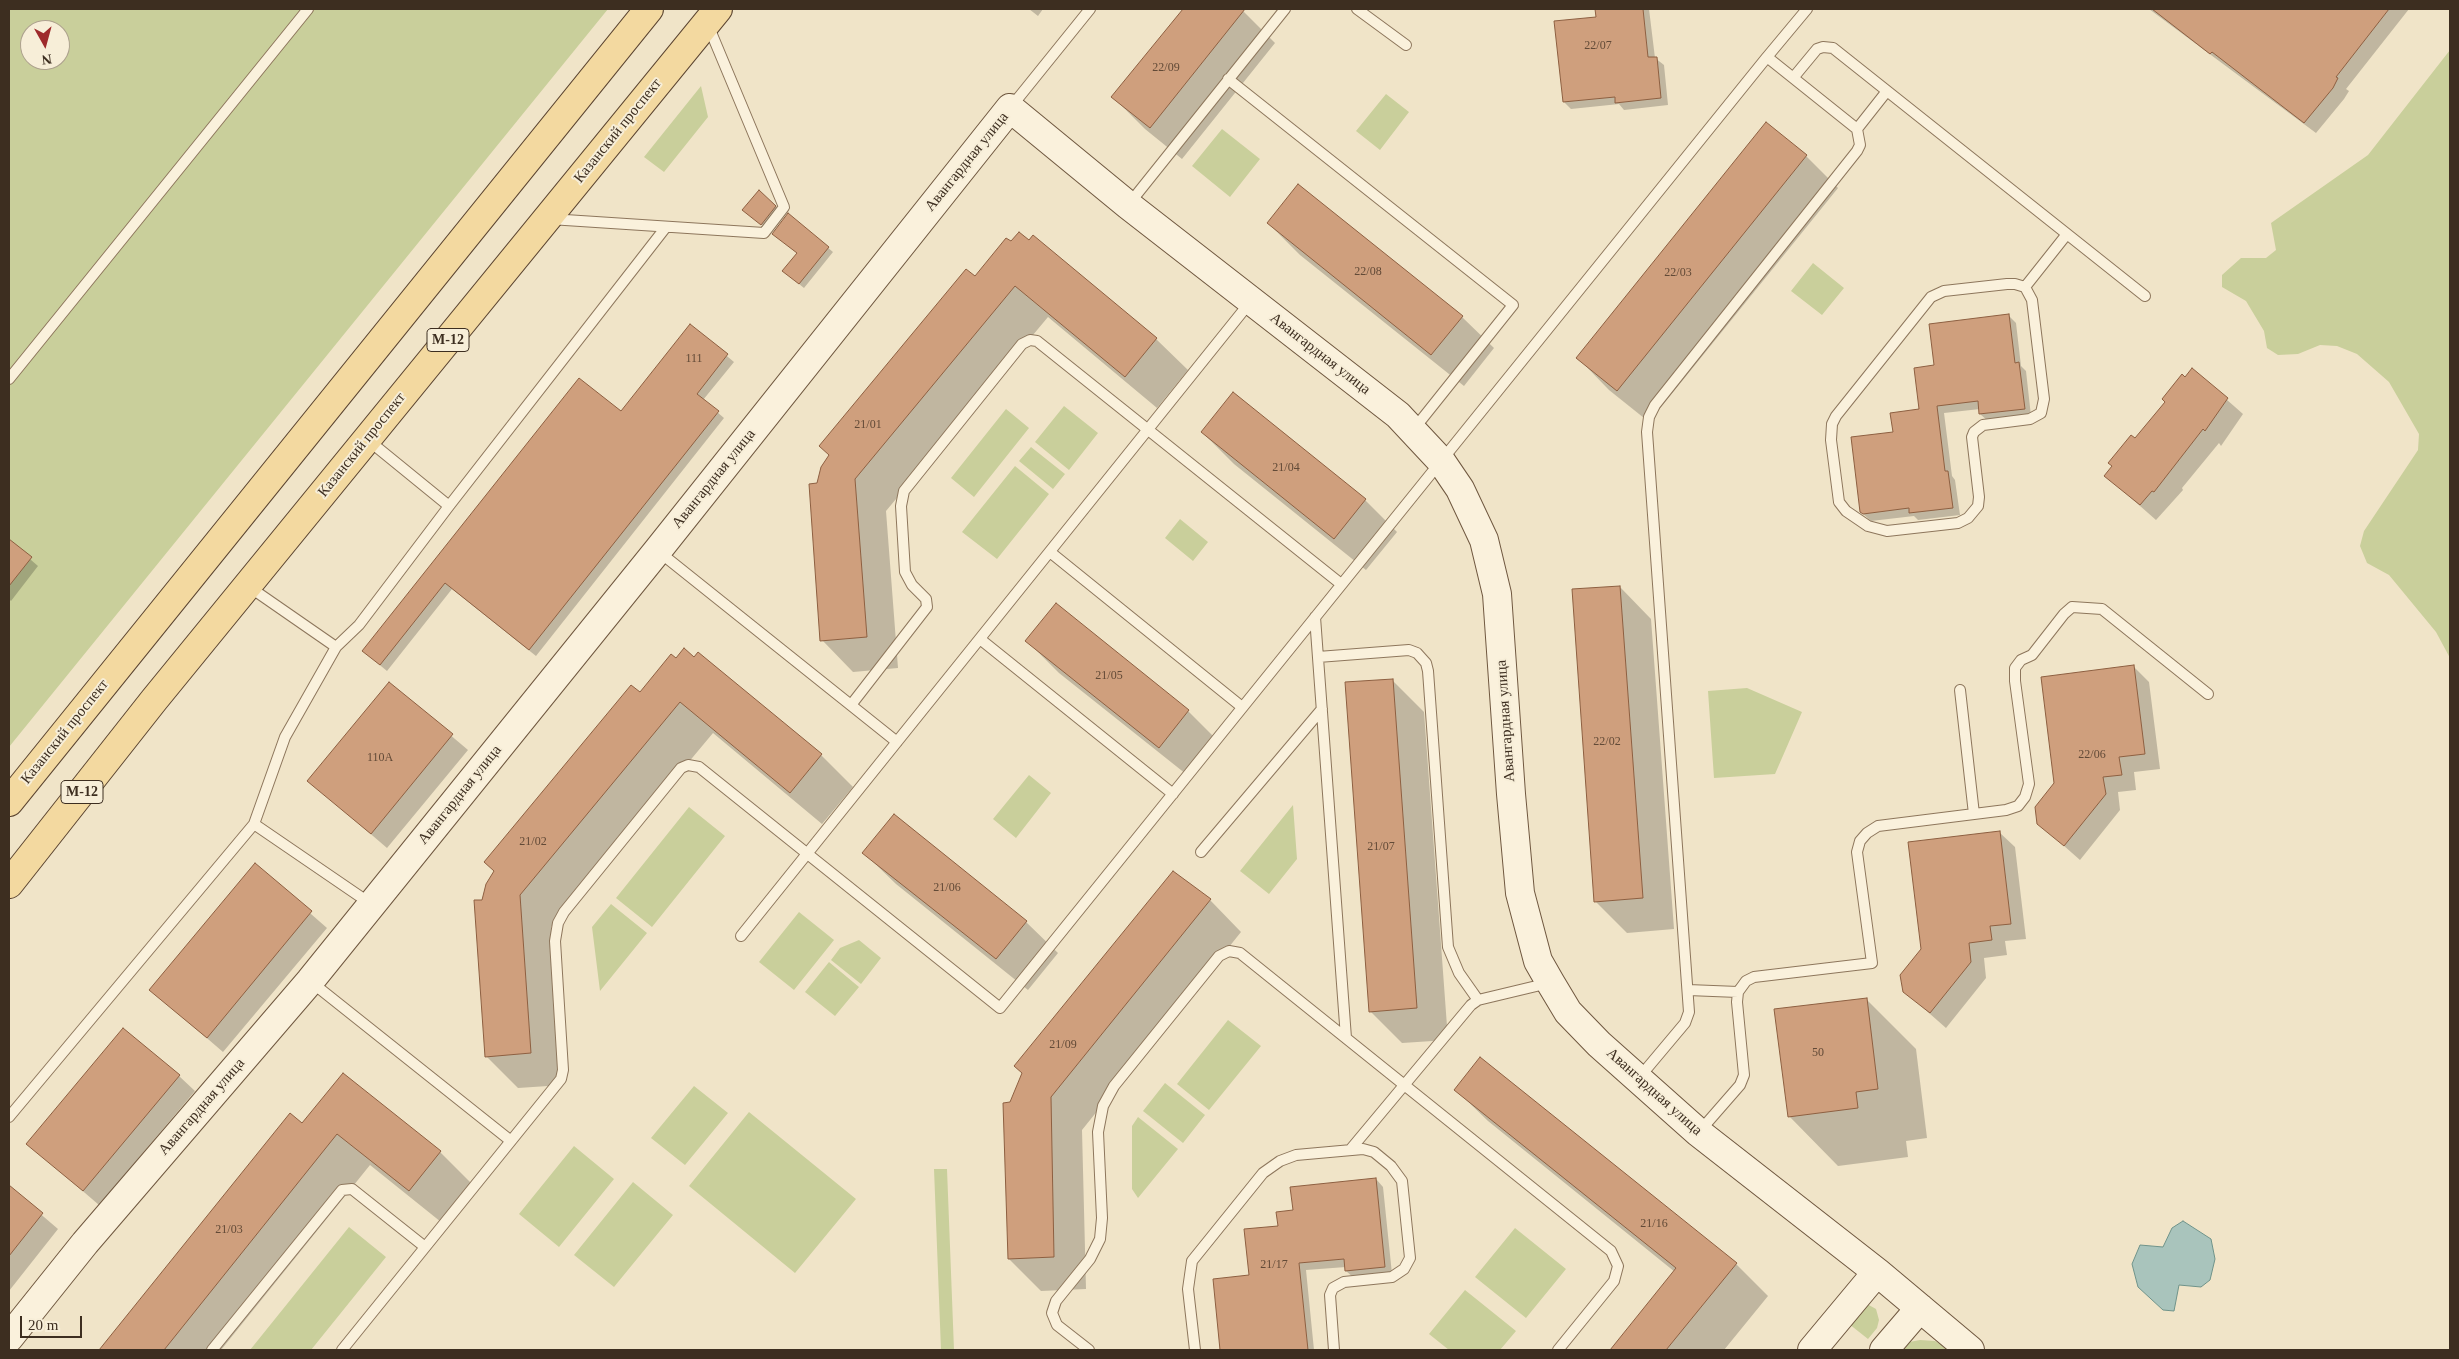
<!DOCTYPE html>
<html>
<head>
<meta charset="utf-8">
<style>
  body { margin:0 }
  #map { position:relative; width:2459px; height:1359px; overflow:hidden; background:#f0e4c8; font-family:"Times New Roman",serif }
  canvas { display:block }
  .frame { position:absolute; inset:0; border:10px solid #3d2e20; pointer-events:none }
  .north { position:absolute; left:20px; top:20px; width:50px; height:50px; box-sizing:border-box; background:#f7eed8; border:1px solid #ada18e; border-radius:50%; rotate:173deg; font-size:14px; font-weight:700; line-height:20px; text-align:center; color:#3d2e20 }
  .north::after { content:''; display:block; margin:auto; width:18px; height:22px; background:#9e2a2b; clip-path:polygon(50% 0,100% 100%,50% 72%,0 100%) }
  .scale { position:absolute; left:20px; top:1316px; width:62px; height:22px; box-sizing:border-box; border:2px solid #3d2e20; border-top:0; padding-left:6px; font-size:15px; line-height:18px; white-space:nowrap; color:#3d2e20; -webkit-text-stroke:4px #f7eed8; paint-order:stroke }
</style>
</head>
<body>
<div id="map">
<canvas width="2459" height="1359"></canvas>
<div class="frame"></div>
<div class="north">N</div>
<div class="scale">20 m</div>
</div>
<script>
const context = document.querySelector('canvas').getContext('2d');
context.lineJoin = 'round';
function fillPath(path, color) { context.fillStyle = color; context.fill(path, 'evenodd'); }
const shape = rows => new Path2D(rows.map(r => 'M' + r).join(''));
function strokePath(path, color, width, dash) { context.strokeStyle = color; context.lineWidth = width; context.lineCap = dash ? 'butt' : 'round'; context.setLineDash(dash || []); context.stroke(path); }
function write(font, color, halo, rows, align = 'center') {
  context.font = font + ' "Times New Roman",serif'; context.lineWidth = 4; context.setLineDash([]); context.textBaseline = 'middle'; context.strokeStyle = halo; context.fillStyle = color; for (const [text, x, y, turn = 0] of rows) {
    context.save(); context.translate(x, y); context.rotate((+turn || 0) * Math.PI / 180); context.textAlign = isNaN(turn) ? turn : align; if (halo) context.strokeText(text, 0, 0); context.fillText(text, 0, 0); context.restore();
  }
}
const green = shape([
  [9,9,608,9,9,747],
  [30,30,60,30,60,60,30,60],
  [2450,50,2450,658,2436,632,2389,575,2367,563,2360,546,2364,531,2418,450,2419,434,2389,382,2357,354,2337,346,2320,345,2298,354,2278,355,2267,348,2264,331,2246,301,2222,287,2222,275,2241,258,2266,258,2276,250,2271,223,2368,155],
  [701,86,708,117,664,172,644,157],
  [1386,94,1409,112,1380,150,1356,131],
  [1222,129,1260,159,1230,197,1192,166],
  [1813,263,1844,288,1822,315,1791,291],
  [1064,406,1098,433,1069,470,1035,442],
  [1006,409,1029,428,974,497,951,478],
  [1031,447,1065,474,1053,489,1019,461],
  [1015,466,1049,494,997,559,962,532],
  [1180,519,1208,542,1193,561,1165,538],
  [1747,688,1802,712,1775,774,1714,778,1708,691],
  [1029,775,1051,793,1016,838,993,819],
  [1293,805,1297,859,1269,894,1240,871],
  [689,807,725,836,652,927,616,898],
  [611,904,647,933,600,991,592,927],
  [799,912,834,940,794,990,759,962],
  [859,940,881,958,861,984,831,960,840,948],
  [829,962,859,987,835,1016,805,992],
  [1228,1020,1261,1046,1209,1110,1177,1084],
  [1165,1083,1205,1115,1183,1143,1143,1111],
  [694,1086,728,1113,685,1165,651,1138],
  [749,1112,856,1199,795,1273,689,1186],
  [1138,1117,1178,1149,1138,1198,1132,1189,1132,1126],
  [574,1146,614,1179,559,1247,519,1214],
  [934,1169,947,1169,954,1350,941,1350],
  [633,1182,673,1215,614,1287,574,1255],
  [349,1227,386,1257,311,1350,250,1350],
  [1515,1228,1566,1269,1526,1318,1475,1277],
  [1465,1290,1516,1331,1500,1350,1449,1350,1429,1334],
  [1867,1304,1876,1309,1879,1320,1877,1328,1868,1339,1844,1320],
  [1920,1340,1935,1341,1951,1350,1891,1350,1904,1343]
]);
const water = shape([
  [2183,1221,2211,1239,2215,1259,2210,1280,2201,1287,2179,1285,2174,1311,2163,1310,2138,1287,2132,1264,2140,1245,2163,1247,2172,1228,2183,1221]
]);
const shadow = shape([
  [1029,9,1043,9,1038,16],
  [1184,9,1241,9,1275,43,1182,159,1145,129,1113,97],
  [1596,9,1649,9,1655,58,1664,65,1668,105,1624,110,1619,104,1571,109,1564,102,1597,18],
  [2149,9,2409,9,2346,89,2349,91,2344,99,2316,133],
  [1806,156,1838,188,1649,422,1609,390,1578,358],
  [759,191,779,210,765,227,747,213],
  [788,215,833,252,804,288,789,276,798,254,779,238],
  [1268,223,1462,317,1494,348,1464,386,1300,255],
  [1006,239,1156,339,1188,370,1157,408,1048,317,886,511,898,668,853,672,822,640,818,485,975,278],
  [2008,315,2016,323,2021,366,2026,371,2031,416,1988,421,1980,414,1980,409,1944,413,1952,476,1955,480,1960,515,1918,520,1914,516,1871,521,1861,512,1894,433,1921,410,1935,366],
  [691,326,734,362,703,400,724,418,536,656,452,589,387,671,370,657,364,651,622,412],
  [2193,370,2243,414,2221,446,2219,443,2182,488,2183,490,2156,520,2106,476],
  [1233,394,1365,500,1397,532,1366,570,1234,464,1202,432],
  [9,541,38,566,11,601,9,599],
  [1620,587,1651,619,1674,929,1627,933,1595,901],
  [1056,605,1188,711,1220,743,1191,778,1059,673,1027,641],
  [699,653,821,755,853,787,822,824,713,733,551,927,563,1085,518,1088,486,1056,483,901,640,694,676,659,695,659],
  [2134,667,2149,682,2160,769,2134,772,2136,790,2118,792,2120,810,2080,860,2038,823,2056,784],
  [1392,680,1424,712,1448,1040,1402,1043,1370,1011],
  [390,684,468,750,387,848,309,781],
  [1999,832,2015,847,2026,939,2005,941,2007,955,1984,958,1986,978,1946,1028,1904,991,1922,950],
  [864,853,1026,922,1058,953,1028,990,896,884],
  [255,865,327,928,223,1052,151,990],
  [1210,900,1241,932,1082,1130,1086,1289,1041,1291,1009,1259,1011,1103,1023,1074],
  [1866,999,1916,1049,1927,1138,1906,1141,1908,1157,1838,1166,1789,1116],
  [343,1075,440,1152,472,1184,441,1222,370,1165,221,1350,101,1350,290,1115,303,1125],
  [179,1076,195,1091,99,1205,28,1144],
  [1456,1090,1736,1264,1768,1296,1724,1350,1611,1350,1675,1272,1488,1121],
  [1376,1179,1383,1187,1392,1274,1354,1278,1346,1271,1346,1267,1306,1270,1314,1350,1222,1350,1214,1280,1250,1276,1279,1227,1294,1211],
  [9,1187,58,1229,9,1291]
]);
const building = shape([
  [1183,9,1245,9,1150,128,1111,97,1183,9],
  [1595,9,1643,9,1648,57,1657,57,1661,98,1615,103,1615,97,1563,102,1554,21,1596,17,1595,9],
  [2152,9,2389,9,2336,77,2338,78,2333,88,2304,123,2212,52,2210,54,2152,9],
  [1766,122,1807,155,1617,391,1576,358,1766,122],
  [1298,184,1463,316,1431,355,1267,223,1298,184],
  [759,190,776,206,761,225,742,210,759,190],
  [788,213,829,247,799,284,782,271,797,253,772,234,788,213],
  [1019,232,1029,240,1033,235,1157,338,1125,377,1015,286,855,479,867,637,820,641,809,484,817,483,821,467,829,455,819,446,966,269,975,276,1006,238,1011,241,1019,232],
  [2009,314,2015,363,2019,362,2025,409,1979,414,1978,401,1937,406,1945,471,1948,471,1953,508,1909,513,1909,508,1863,514,1860,512,1851,437,1893,432,1890,413,1919,409,1914,368,1934,365,1929,324,2009,314],
  [690,324,728,354,697,394,719,411,529,650,445,583,380,665,362,651,579,378,621,411,690,324],
  [2192,368,2228,398,2205,431,2203,429,2154,492,2152,491,2140,505,2104,476,2112,466,2108,463,2131,435,2135,438,2165,402,2162,399,2182,374,2185,377,2192,368],
  [1233,392,1366,499,1334,539,1201,432,1233,392],
  [9,539,32,557,9,586,9,539],
  [1620,586,1643,898,1594,902,1572,589,1620,586],
  [1056,603,1189,710,1159,748,1025,641,1056,603],
  [684,648,694,657,698,652,822,754,790,793,680,702,520,895,531,1053,485,1057,474,900,482,900,486,884,494,871,484,862,631,685,640,692,671,654,676,658,684,648],
  [2134,665,2145,754,2119,757,2122,775,2103,777,2106,794,2064,846,2037,824,2035,807,2054,783,2041,677,2134,665],
  [1393,679,1417,1008,1369,1012,1345,682,1393,679],
  [389,682,453,734,371,834,307,781,389,682],
  [894,814,1027,921,996,959,862,853,894,814],
  [2000,831,2011,924,1990,926,1992,940,1969,943,1971,962,1930,1013,1903,992,1900,975,1921,949,1908,842,2000,831],
  [255,863,312,911,207,1038,149,990,255,863],
  [1173,871,1211,899,1051,1097,1054,1257,1008,1259,1003,1103,1010,1102,1022,1073,1014,1066,1173,871],
  [1867,998,1878,1089,1856,1092,1858,1108,1788,1117,1774,1009,1867,998],
  [123,1028,180,1075,83,1191,26,1144,123,1028],
  [1480,1057,1737,1263,1666,1350,1610,1350,1676,1268,1454,1090,1480,1057],
  [343,1073,441,1151,409,1191,337,1134,164,1350,99,1350,290,1113,302,1123,343,1073],
  [1376,1178,1385,1267,1345,1271,1344,1259,1299,1263,1308,1350,1220,1350,1213,1279,1249,1275,1244,1229,1278,1226,1276,1212,1293,1210,1290,1187,1376,1178],
  [9,1185,43,1213,9,1256,9,1185]
]);
const lane = shape([
  [1357,9,1406,45],
  [1767,57,1807,9],
  [1793,78,1817,49,1823,47,1833,48,2145,296],
  [1228,79,1513,305,1414,429],
  [1011,107,1090,9],
  [1857,129,1887,91],
  [1129,204,1285,9],
  [550,219,764,233,784,207,708,25],
  [2007,284,2015,284,2025,287,2032,300,2044,399,2041,413,2030,419,1983,425,1974,432,1972,437,1979,497,1978,506,1968,518,1958,523,1887,531,1868,526,1846,511,1839,502,1831,440,1832,424,1836,416,1931,297,1944,291,2007,284],
  [2025,287,2067,234],
  [9,379,308,9],
  [368,440,449,506],
  [658,551,897,742],
  [1050,552,1242,707],
  [248,586,336,647,359,625,449,506,666,227],
  [1315,617,1346,1038],
  [980,639,1173,794],
  [1318,657,1409,650,1417,653,1426,663,1428,671,1448,947,1459,973,1478,1000],
  [1960,690,1974,814],
  [851,705,927,607,926,599,912,585,905,572,901,506,904,491,1022,344,1030,340,1037,341,1341,584],
  [254,824,371,904],
  [1201,852,1322,709],
  [741,936,1251,301],
  [310,981,511,1141],
  [1688,990,1738,992],
  [9,1117,254,824,285,737,336,647],
  [1699,1132,1740,1085,1744,1075,1737,1002,1738,992,1746,981,1754,977,1872,963,1857,852,1860,841,1867,833,1878,826,2006,810,2018,806,2025,797,2029,784,2015,681,2015,668,2021,660,2032,655,2064,614,2072,607,2102,609,2208,694],
  [1350,1150,1471,1005,1478,1000,1549,983],
  [212,1350,342,1190,352,1189,425,1247],
  [342,1350,561,1079,563,1070,555,941,558,923,564,912,681,768,688,765,699,767,1000,1008,1767,57,1857,129,1860,145,1857,151,1655,405,1649,417,1647,432,1689,1012,1685,1023,1638,1079],
  [1089,1350,1057,1325,1052,1313,1056,1301,1090,1259,1100,1239,1102,1218,1098,1132,1103,1106,1114,1086,1219,956,1229,951,1240,953,1611,1251,1618,1266,1614,1281,1558,1350],
  [1195,1350,1188,1289,1192,1261,1263,1173,1280,1161,1296,1155,1363,1149,1374,1152,1391,1166,1402,1181,1410,1258,1404,1269,1392,1277,1344,1282,1333,1288,1330,1295,1334,1350]
]);
const secondary = shape([
  [9,1338,85,1243,310,981,658,550,1010,108,1128,205,1398,415,1441,461,1460,489,1484,540,1497,594,1511,794,1520,893,1538,961,1550,982,1568,1012,1599,1044,1699,1133,1877,1272,1970,1350],
  [1812,1350,1877,1272],
  [1884,1350,1920,1308]
]);
const primary = shape([
  [9,802,649,9],
  [9,884,154,700,718,9]
]);
const numberNames = [
  ["22/07",1598,46],
  ["22/09",1166,68],
  ["22/08",1368,272],
  ["22/03",1678,273],
  ["111",694,359],
  ["21/01",868,425],
  ["21/04",1286,468],
  ["21/05",1109,676],
  ["22/02",1607,742],
  ["22/06",2092,755],
  ["110А",380,758],
  ["21/02",533,842],
  ["21/07",1381,847],
  ["21/06",947,888],
  ["21/09",1063,1045],
  ["50",1818,1053],
  ["21/16",1654,1224],
  ["21/03",229,1230],
  ["21/17",1274,1265]
];
const shields = [
  [448,340,42],
  [82,792,42]
];
const shieldNames = [
  ["М-12",448,340],
  ["М-12",82,792]
];
const streetNames = [
  ["Казанский проспект",618,131,-51],
  ["Авангардная улица",967,162,-51],
  ["Авангардная улица",1320,354,38],
  ["Казанский проспект",362,445,-51],
  ["Авангардная улица",714,479,-51],
  ["Авангардная улица",1506,721,-94],
  ["Казанский проспект",65,732,-51],
  ["Авангардная улица",460,795,-51],
  ["Авангардная улица",1654,1092,42],
  ["Авангардная улица",202,1107,-49]
];
fillPath(green, '#c9cf9b');
fillPath(water, '#a9c4bc');
strokePath(water, '#6f938a', 1);
fillPath(shadow, '#0003');
fillPath(building, '#cf9f7d');
strokePath(building, '#8d5f41', 1);
strokePath(lane, '#8d765c', 12);
strokePath(secondary, '#6f573f', 30);
strokePath(primary, '#5b4430', 30);
strokePath(lane, '#faf1dc', 10);
strokePath(secondary, '#faf1dc', 28);
strokePath(primary, '#f3d9a0', 28);
write('12px', '#624a37', null, numberNames);
for (const [x, y, w] of shields) { const box = new Path2D(); box.roundRect(x - w / 2, y - 11.5, w, 23, 4); context.fillStyle = '#f7eed8'; context.fill(box); strokePath(box, '#3d2e20', 1); }
write('bold 14px', '#3d2e20', null, shieldNames);
write('15px', '#3d2e20', '#f7eed8', streetNames);
</script>
</body>
</html>
